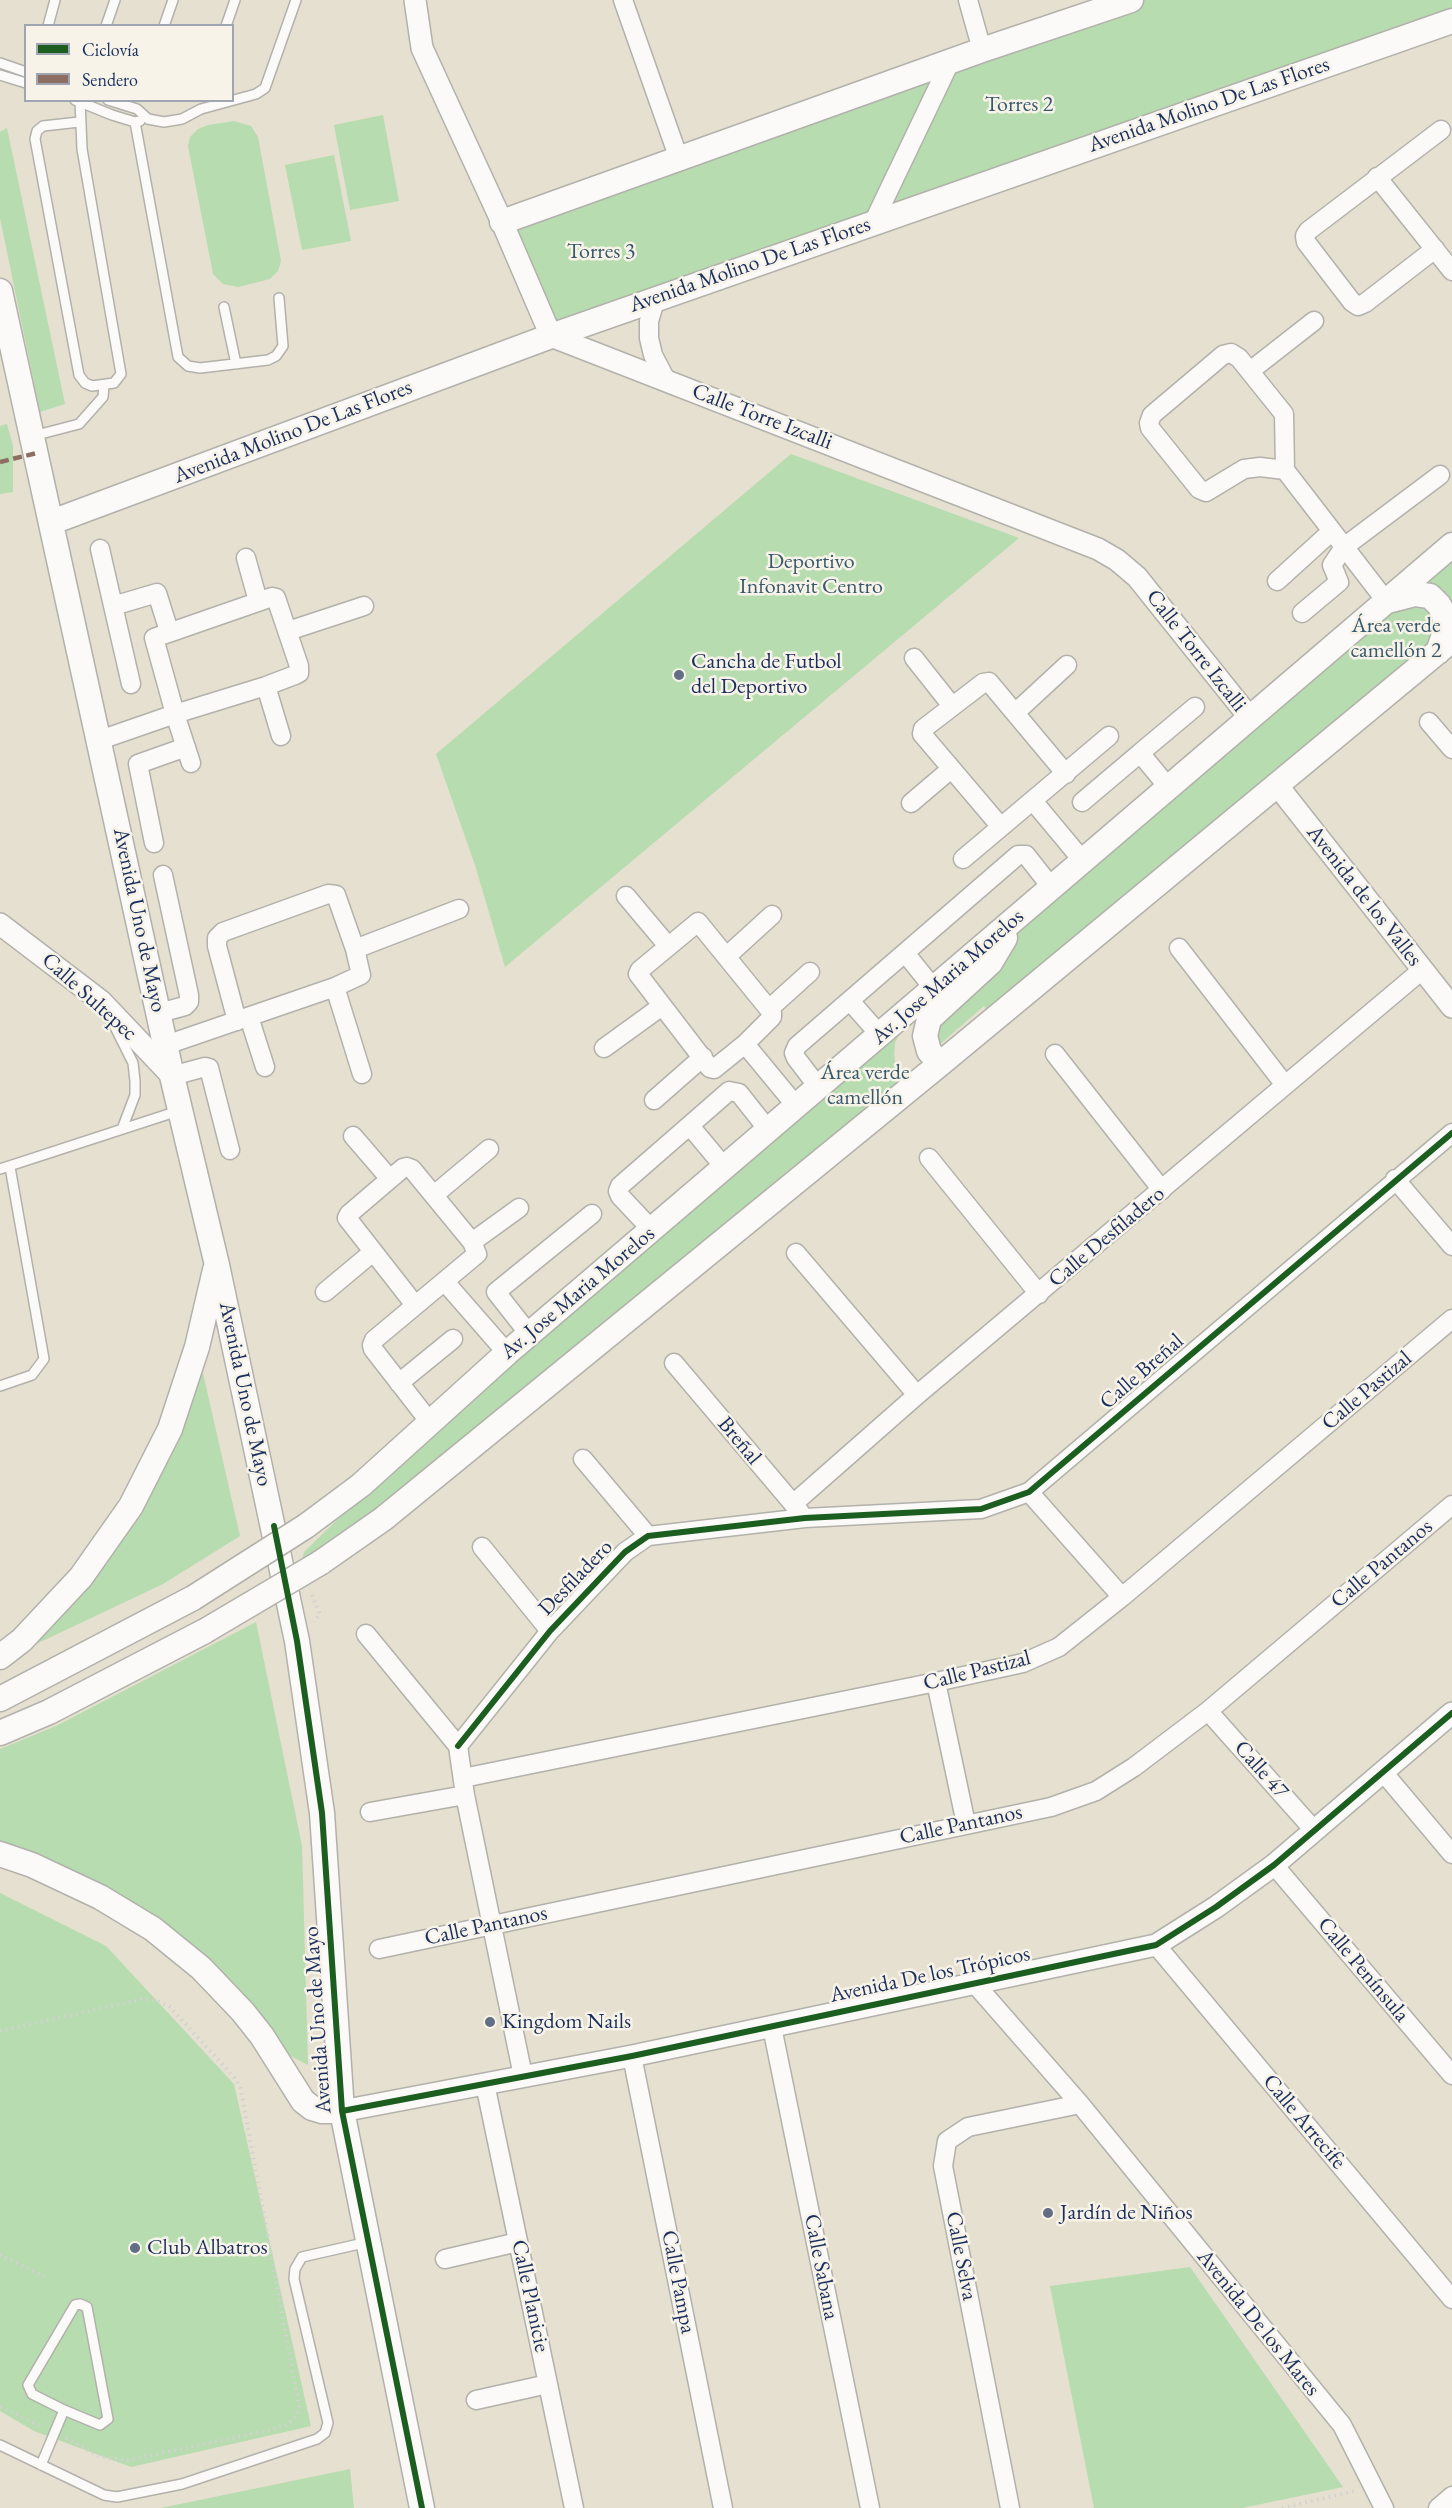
<!DOCTYPE html>
<html>
<head>
<meta charset="utf-8">
<style>
  body { margin:0 }
  #map { position:relative; width:1452px; height:2508px; overflow:hidden; background:#e5e0cf; font-family:"EB Garamond",serif }
  canvas { display:block }
  .legend { position:absolute; left:24px; top:24px; width:210px; height:78px; box-sizing:border-box; background:#f7f3e8; border:2px solid #9fa5b1; margin:0; padding:8px 10px; list-style:none; font-size:18px; color:#1b2f5e }
  .legend li { display:flex; align-items:center; gap:12px; height:30px }
  .legend b { width:30px; border:2px solid #9fa5b1 }
</style>
</head>
<body>
<div id="map">
<canvas width="1452" height="2508"></canvas>
<ul class="legend">
<li><b style="height:8px;background:#1b5e20"></b>Ciclovía</li>
<li><b style="height:8px;background:#8d6e63"></b>Sendero</li>
</ul>
</div>
<script>
const context = document.querySelector('canvas').getContext('2d');
context.lineJoin = 'round';
function fillPath(path, color) { context.fillStyle = color; context.fill(path, 'evenodd'); }
const shape = rows => new Path2D(rows.map(r => 'M' + r).join(''));
function strokePath(path, color, width, dash) { context.strokeStyle = color; context.lineWidth = width; context.lineCap = dash ? 'butt' : 'round'; context.setLineDash(dash || []); context.stroke(path); }
function write(font, color, halo, rows, align = 'center') {
  context.font = font + ' "EB Garamond",serif'; context.lineWidth = 5; context.setLineDash([]); context.textBaseline = 'middle'; context.strokeStyle = halo; context.fillStyle = color; for (const [text, x, y, turn = 0] of rows) {
    context.save(); context.translate(x, y); context.rotate((+turn || 0) * Math.PI / 180); context.textAlign = isNaN(turn) ? turn : align; if (halo) context.strokeText(text, 0, 0); context.fillText(text, 0, 0); context.restore();
  }
}
const green = shape([
  [1140,0,1452,0,1452,18,879,218,952,65],
  [946,67,872,219,552,333,505,223],
  [383,115,399,201,350,210,334,125],
  [234,121,251,126,258,137,281,261,278,271,270,279,238,287,223,284,213,274,188,146,190,137,198,129,208,125],
  [7,128,65,404,40,412,0,218,0,132],
  [334,155,351,241,302,250,285,165],
  [7,424,13,446,13,492,0,494,0,426],
  [791,454,1019,538,505,967,475,865,436,754],
  [1452,550,1452,631,1420,590],
  [1430,596,1444,635,990,1014,984,1006,939,1045,935,1023,1011,942,1030,918,1380,610],
  [905,1022,895,1043,894,1055,897,1072,903,1084,558,1376,324,1550,302,1560,304,1552,374,1484,570,1306],
  [200,1360,240,1536,163,1584,17,1653,90,1575],
  [256,1622,302,1846,308,2065,281,2051,238,1989,179,1936,0,1845,0,1749,56,1726],
  [0,1893,106,1946,234,2084,311,2426,131,2467,34,2431,0,2411],
  [1190,2267,1343,2487,1242,2508,1094,2508,1050,2286],
  [350,2469,354,2508,161,2508]
]);
const path = shape([
  [312,1595,320,1614,314,1622],
  [0,2031,143,1999,154,2000,169,2006,234,2077,240,2086,242,2096,299,2405,298,2413,293,2420,285,2426,271,2430,128,2460,100,2457,66,2438],
  [0,2255,45,2277],
  [0,2407,43,2427],
  [1282,2508,1355,2491]
]);
const service = shape([
  [48,26,55,0],
  [106,26,115,0],
  [164,26,173,0],
  [226,26,235,0],
  [0,63,26,72],
  [0,75,26,83],
  [75,100,112,115,135,122,140,121],
  [108,100,137,109,148,119,164,122,182,119,201,109,256,94,265,88,296,0],
  [79,122,43,126,37,131,35,139,79,375,85,383,92,386,114,383,121,374,82,149,80,100],
  [135,122,178,357,188,366,200,368,268,360,276,356,283,346,279,298],
  [224,307,236,364],
  [33,436,79,424,103,397,104,385],
  [115,1027,133,1063,135,1081,135,1095,122,1129],
  [0,1169,178,1111],
  [0,1386,32,1375,44,1359,10,1167],
  [0,2445,104,2495,117,2497,182,2484,317,2439,325,2433,328,2423,294,2279,295,2269,302,2257,368,2242],
  [41,2465,64,2410,32,2394,28,2385,75,2305,80,2304,87,2307,108,2419,100,2425,64,2410]
]);
const minor = shape([
  [623,0,679,159],
  [968,0,982,50],
  [1377,177,1452,271],
  [874,221,950,62],
  [1435,249,1365,303,1358,306,1352,302,1306,242,1305,236,1308,231,1441,130],
  [656,298,649,321,649,338,653,355,666,380],
  [1250,371,1314,321],
  [1285,470,1260,467,1244,469,1206,492,1199,489,1150,428,1149,423,1152,415,1223,355,1231,353,1239,358,1284,414,1285,470,1386,601],
  [100,549,131,684],
  [246,558,258,601],
  [1277,581,1332,531],
  [113,606,157,593,169,631],
  [1302,613,1339,582,1332,565,1344,547,1440,475],
  [288,631,364,606],
  [914,658,952,706],
  [266,686,281,736],
  [1015,713,1067,665],
  [1429,722,1452,749],
  [100,740,175,714,266,686,295,675,299,673,299,666,276,598,272,597,154,638,175,714,191,763],
  [1140,753,1195,707],
  [1033,801,1083,861],
  [1082,802,1140,753,1169,788],
  [911,803,951,769],
  [1001,827,922,734,923,729,983,683,989,682,1066,774],
  [154,843,138,764,186,747],
  [963,859,1109,736],
  [626,896,668,946],
  [698,922,772,1013,772,1017,745,1044,714,1069,710,1068,638,974,640,970,698,922],
  [1179,948,1285,1085],
  [355,949,459,909],
  [906,954,934,989],
  [727,956,772,915],
  [335,987,362,1074],
  [850,1001,880,1035],
  [769,1009,810,972],
  [159,1013,185,1006,189,1002,189,995,163,875],
  [249,1017,265,1067],
  [745,1044,797,1107],
  [166,1045,335,987,361,975,355,949,336,895,328,894,223,932,217,938,217,946,237,1021],
  [604,1048,662,1006],
  [1055,1054,1162,1190],
  [172,1076,205,1067,209,1068,230,1150],
  [819,1088,796,1058,794,1053,797,1046,1018,855,1026,855,1052,888],
  [654,1100,703,1057],
  [690,1126,725,1168],
  [353,1136,390,1179],
  [929,1158,1039,1294],
  [1395,1179,1452,1246],
  [434,1195,489,1149],
  [652,1230,620,1196,618,1191,620,1186,729,1091,739,1093,769,1131],
  [472,1242,519,1208],
  [796,1253,917,1395],
  [445,1282,507,1353],
  [325,1292,373,1252],
  [415,1305,347,1218,349,1214,403,1168,407,1167,412,1169,472,1242,477,1254,374,1340,372,1345,373,1349,429,1421],
  [529,1334,496,1292,592,1214],
  [674,1363,800,1512],
  [399,1383,453,1339],
  [583,1459,648,1536],
  [1029,1492,1122,1597],
  [793,1504,917,1395,1422,970],
  [482,1547,550,1631],
  [366,1634,458,1746,465,1795,523,2076],
  [936,1682,966,1824],
  [1208,1711,1313,1829],
  [458,1746,550,1631,625,1552,648,1536,805,1518,981,1509,1029,1492,1452,1133],
  [1383,1772,1452,1854],
  [463,1778,936,1682,1023,1663,1059,1647,1122,1597,1452,1319],
  [370,1812,465,1795],
  [1274,1865,1452,2075],
  [1156,1945,1452,2299],
  [379,1949,1051,1807,1096,1791,1134,1767,1208,1711,1452,1505],
  [975,1984,1080,2104,1342,2425,1384,2508],
  [772,2027,870,2508],
  [632,2056,723,2508],
  [485,2084,574,2508],
  [445,2259,518,2242],
  [476,2400,548,2384],
  [1010,2508,943,2166,947,2141,968,2127,1080,2104],
  [1438,2508,1452,2496]
]);
const tertiary = shape([
  [415,0,422,48,502,222,551,336,1098,549,1117,560,1137,577,1250,718],
  [1277,785,1452,1007],
  [0,924,101,1001,172,1076],
  [342,2111,632,2056,1156,1945,1216,1907,1274,1865,1452,1713]
]);
const secondary = shape([
  [502,222,982,50,1131,0],
  [0,291,172,1076,217,1265,297,1641,322,1813,342,2111,422,2508],
  [52,522,551,336,1452,21],
  [1388,601,1415,594,1430,596,1439,605,1444,614,1446,629,1438,652],
  [940,1064,929,1051,925,1036,929,1019,990,963,1005,938],
  [306,1526,361,1485,507,1353,1452,545],
  [320,1563,383,1519,940,1064,1452,640],
  [0,1657,22,1640,81,1577,131,1506,170,1429,197,1347,215,1270],
  [0,1699,193,1598],
  [0,1733,49,1712,205,1631],
  [0,1854,32,1865,100,1897,153,1929,201,1968,243,2012,262,2036,303,2101,312,2108,322,2111,342,2111]
]);
const secondaryBridge = shape([
  [193,1598,306,1526],
  [205,1631,320,1563]
]);
const quiet = shape([
  [0,462,37,453]
]);
const cycleway = shape([
  [274,1526,297,1641,322,1813,342,2111,422,2508],
  [458,1746,550,1631,625,1552,648,1536,805,1518,981,1509,1029,1492,1452,1133],
  [342,2111,632,2056,1156,1945,1216,1907,1274,1865,1452,1713]
]);
const markers = [
  [679,675,6,"#626d86"],
  [490,2022,6,"#626d86"],
  [1048,2213,6,"#626d86"],
  [135,2248,6,"#626d86"]
];
const parkNames = [
  ["Torres 2",1019,105],
  ["Torres 3",601,252],
  ["Deportivo",811,562],
  ["Infonavit Centro",811,587],
  ["Área verde",1396,626],
  ["camellón 2",1396,651],
  ["Área verde",865,1073],
  ["camellón",865,1098]
];
const streetNames = [
  ["Avenida Molino De Las Flores",1209,105,-19],
  ["Avenida Molino De Las Flores",750,265,-19],
  ["Calle Torre Izcalli",762,417,21],
  ["Avenida Molino De Las Flores",293,432,-21],
  ["Calle Torre Izcalli",1196,651,52],
  ["Avenida de los Valles",1364,896,52],
  ["Avenida Uno de Mayo",139,920,78],
  ["Av. Jose Maria Morelos",948,977,-41],
  ["Calle Sultepec",89,997,42],
  ["Calle Desfiladero",1107,1237,-40],
  ["Av. Jose Maria Morelos",578,1293,-40],
  ["Calle Breñal",1142,1372,-41],
  ["Calle Pastizal",1367,1391,-40],
  ["Avenida Uno de Mayo",245,1394,78],
  ["Breñal",739,1441,50],
  ["Calle Pantanos",1382,1564,-40],
  ["Desfiladero",576,1578,-46],
  ["Calle Pastizal",977,1671,-14],
  ["Calle 47",1261,1770,48],
  ["Calle Pantanos",961,1825,-12],
  ["Calle Pantanos",486,1926,-12],
  ["Calle Península",1363,1970,50],
  ["Avenida De los Trópicos",930,1975,-12],
  ["Avenida Uno de Mayo",318,2020,-94],
  ["Calle Arrecife",1304,2122,50],
  ["Calle Selva",961,2256,79],
  ["Calle Sabana",821,2267,79],
  ["Calle Pampa",678,2282,79],
  ["Calle Planicie",530,2296,78],
  ["Avenida De los Mares",1258,2323,51]
];
const poiNames = [
  ["Cancha de Futbol",691,662],
  ["del Deportivo",691,687],
  ["Kingdom Nails",502,2022],
  ["Jardín de Niños",1060,2213],
  ["Club Albatros",147,2248]
];
fillPath(green, '#b6dcaf');
strokePath(service, '#b2b1ab', 12);
strokePath(minor, '#b2b1ab', 21);
strokePath(tertiary, '#b2b1ab', 24);
strokePath(secondary, '#b2b1ab', 27);
strokePath(path, '#d3d2d1', 4, [1.5, 4.5]);
strokePath(service, '#fbfaf8', 9);
strokePath(minor, '#fbfaf8', 18);
strokePath(tertiary, '#fbfaf8', 21);
strokePath(secondary, '#fbfaf8', 24);
strokePath(secondaryBridge, '#b2b1ab', 27, []);
strokePath(secondaryBridge, '#fbfaf8', 24);
strokePath(quiet, '#8d6e63', 4.5, [9, 4.5]);
strokePath(cycleway, '#1b5e20', 6);
for (const [x, y, r, color] of markers) { const dot = new Path2D(); dot.arc(x, y, r, 0, 2 * Math.PI); context.fillStyle = color; context.fill(dot); strokePath(dot, '#f7f3e8', 2); }
write('22px', '#38596c', '#f7f3e8', parkNames);
write('22px', '#1b2f5e', '#f7f3e8', streetNames);
write('22px', '#1b2f5e', '#f7f3e8', poiNames, 'left');
</script>
</body>
</html>
